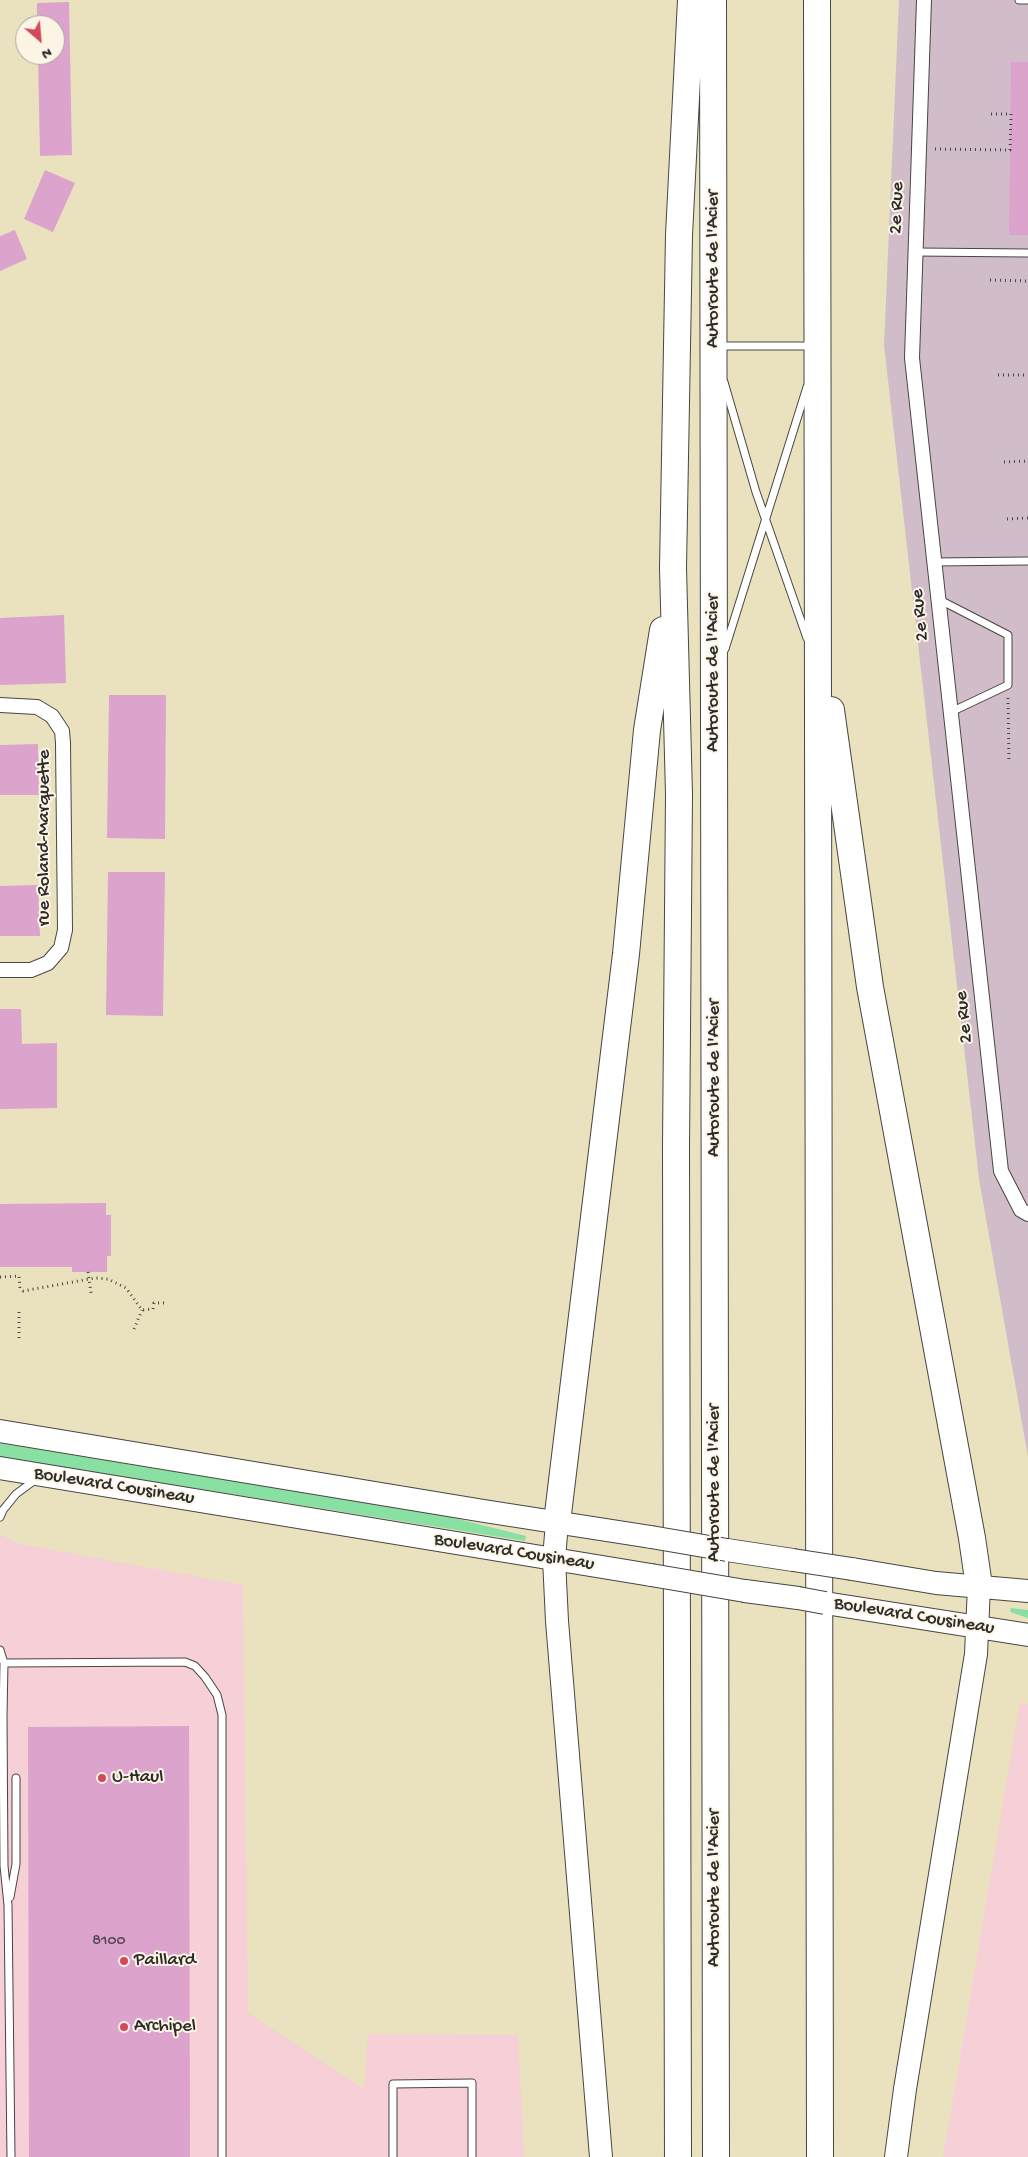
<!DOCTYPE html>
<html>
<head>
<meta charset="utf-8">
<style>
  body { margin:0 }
  #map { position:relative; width:1028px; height:2157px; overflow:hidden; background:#eae2bf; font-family:"Gochi Hand",sans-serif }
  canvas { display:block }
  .north { position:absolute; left:15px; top:15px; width:50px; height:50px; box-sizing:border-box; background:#fcf5e5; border:1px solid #a8a49b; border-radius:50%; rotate:153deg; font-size:14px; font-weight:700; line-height:20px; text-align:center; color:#2b2b2b }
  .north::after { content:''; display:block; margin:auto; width:18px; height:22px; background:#d1495b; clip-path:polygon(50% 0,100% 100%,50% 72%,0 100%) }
</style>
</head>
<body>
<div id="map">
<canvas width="1028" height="2157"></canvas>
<div class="north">N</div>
</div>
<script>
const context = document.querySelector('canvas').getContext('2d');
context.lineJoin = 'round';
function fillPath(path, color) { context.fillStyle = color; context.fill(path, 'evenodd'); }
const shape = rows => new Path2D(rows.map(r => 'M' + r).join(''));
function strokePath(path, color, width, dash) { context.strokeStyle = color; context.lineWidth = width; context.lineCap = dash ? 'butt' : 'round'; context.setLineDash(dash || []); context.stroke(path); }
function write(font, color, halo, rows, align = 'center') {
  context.font = font + ' "Gochi Hand",sans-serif'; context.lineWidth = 4; context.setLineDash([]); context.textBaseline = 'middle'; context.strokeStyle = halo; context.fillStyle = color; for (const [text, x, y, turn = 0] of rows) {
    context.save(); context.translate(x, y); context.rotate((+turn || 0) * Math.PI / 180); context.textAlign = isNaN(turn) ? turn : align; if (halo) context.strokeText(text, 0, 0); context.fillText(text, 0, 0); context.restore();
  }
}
const built = shape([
  [0,1534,16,1543,243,1585,248,2013,364,2089,368,2034,518,2035,524,2157,0,2157],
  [1020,1703,1028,1704,1028,2157,943,2157]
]);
const industrial = shape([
  [899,0,1028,0,1028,1457,979,1179,884,345]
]);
const green = shape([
  [0,1443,450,1517,526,1536,525,1541,0,1457],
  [1011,1608,1028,1610,1028,1618,1010,1612]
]);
const building = shape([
  [69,2,72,155,40,156,38,55,55,55,55,25,37,25,37,3],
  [1011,62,1028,62,1028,235,1009,235],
  [45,170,75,183,53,232,24,219],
  [15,230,27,259,0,271,0,236],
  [64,615,66,683,0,685,0,618],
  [109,695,166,695,165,839,107,838],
  [38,744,39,795,0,795,0,745],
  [108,872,165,872,163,1016,106,1015],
  [38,885,40,936,0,936,0,886],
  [0,1009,21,1009,22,1044,57,1043,57,1108,0,1109],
  [106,1203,106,1215,111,1215,111,1256,107,1256,107,1272,72,1272,72,1267,0,1267,0,1204],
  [189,1726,190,2157,29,2157,28,1727]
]);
const path = shape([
  [935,149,1010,150,1011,114,991,114],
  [990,280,1028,281],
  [998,375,1028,375],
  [1004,462,1028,461],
  [1007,519,1028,518],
  [1008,698,1009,762],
  [88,1272,91,1293],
  [0,1277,19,1276,20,1288,23,1291,95,1278,108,1279,126,1288,142,1310,153,1309,154,1303,166,1303],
  [134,1329,142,1310],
  [19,1338,19,1309]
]);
const service = shape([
  [1019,0,1028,0],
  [916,252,1028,253],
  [717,346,814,346],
  [724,382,756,492,807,638],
  [934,562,1028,561],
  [938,599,1008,635,1008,685,951,712],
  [725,649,807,387],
  [0,1517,3,1510,16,1494,35,1480],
  [0,1650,4,1663],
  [10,1897,16,1864,16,1778],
  [11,2157,8,1905,4,1866,3,1716,4,1663,185,1662,195,1666,205,1677,217,1695,222,1715,222,2157],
  [393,2157,393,2084,472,2083,472,2157]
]);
const minor = shape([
  [924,0,912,358,1001,1171,1021,1210,1028,1214],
  [0,705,37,707,52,716,62,731,63,743,65,930,61,948,48,963,31,970,0,970]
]);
const primary = shape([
  [0,1431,484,1511,651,1537],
  [0,1468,651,1575],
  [557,1522,554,1559,557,1621,601,2157],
  [727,1550,793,1560],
  [852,1569,936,1583,1028,1591],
  [745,1591,798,1598],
  [825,1603,1028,1635],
  [896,2157,905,2089,976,1654,979,1586]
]);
const motorway = shape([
  [713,0,716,2157],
  [817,0,820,2157],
  [831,710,870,987,972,1538,979,1586],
  [557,1522,626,954,647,730,663,630],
  [678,2157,676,1146,679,794,673,568,679,235,691,0]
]);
const primaryBridge = shape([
  [651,1537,727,1550],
  [793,1560,852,1569],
  [651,1575,745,1591],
  [798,1598,825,1603]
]);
const markers = [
  [102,1778,5,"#d1495b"],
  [124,1961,5,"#d1495b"],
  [124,2027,5,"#d1495b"]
];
const numberNames = [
  ["8100",109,1942]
];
const streetNames = [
  ["2e Rue",898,208,-88],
  ["Autoroute de l'Acier",714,269,-90],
  ["2e Rue",921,615,-96],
  ["Autoroute de l'Acier",714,673,-90],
  ["rue Roland-Marquette",45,838,-90],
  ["2e Rue",965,1017,-96],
  ["Autoroute de l'Acier",715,1078,-90],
  ["Autoroute de l'Acier",715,1483,-90],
  ["Boulevard Cousineau",114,1487,9],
  ["Boulevard Cousineau",514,1553,9],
  ["Boulevard Cousineau",914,1617,9],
  ["Autoroute de l'Acier",715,1888,-90]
];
const poiNames = [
  ["U-Haul",112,1778],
  ["Paillard",134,1961],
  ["Archipel",134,2027]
];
fillPath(built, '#f6cfd7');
fillPath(industrial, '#d1bdc9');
fillPath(green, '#89e0a3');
fillPath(building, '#dca3cd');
strokePath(service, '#484641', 9);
strokePath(minor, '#484641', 16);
strokePath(primary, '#484641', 24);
strokePath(motorway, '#484641', 28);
strokePath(path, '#484641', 3, [1, 4]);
strokePath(service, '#fff', 7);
strokePath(minor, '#fff', 14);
strokePath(primary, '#fff', 22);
strokePath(motorway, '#fff', 26);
strokePath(primaryBridge, '#484641', 24, []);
strokePath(primaryBridge, '#fff', 22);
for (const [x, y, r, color] of markers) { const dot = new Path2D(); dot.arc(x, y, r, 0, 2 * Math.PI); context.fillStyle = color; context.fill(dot); strokePath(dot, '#fcf5e5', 2); }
write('16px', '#574954', null, numberNames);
write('19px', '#2b2b2b', '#fcf5e5', streetNames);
write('19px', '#2b2b2b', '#fcf5e5', poiNames, 'left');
</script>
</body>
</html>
